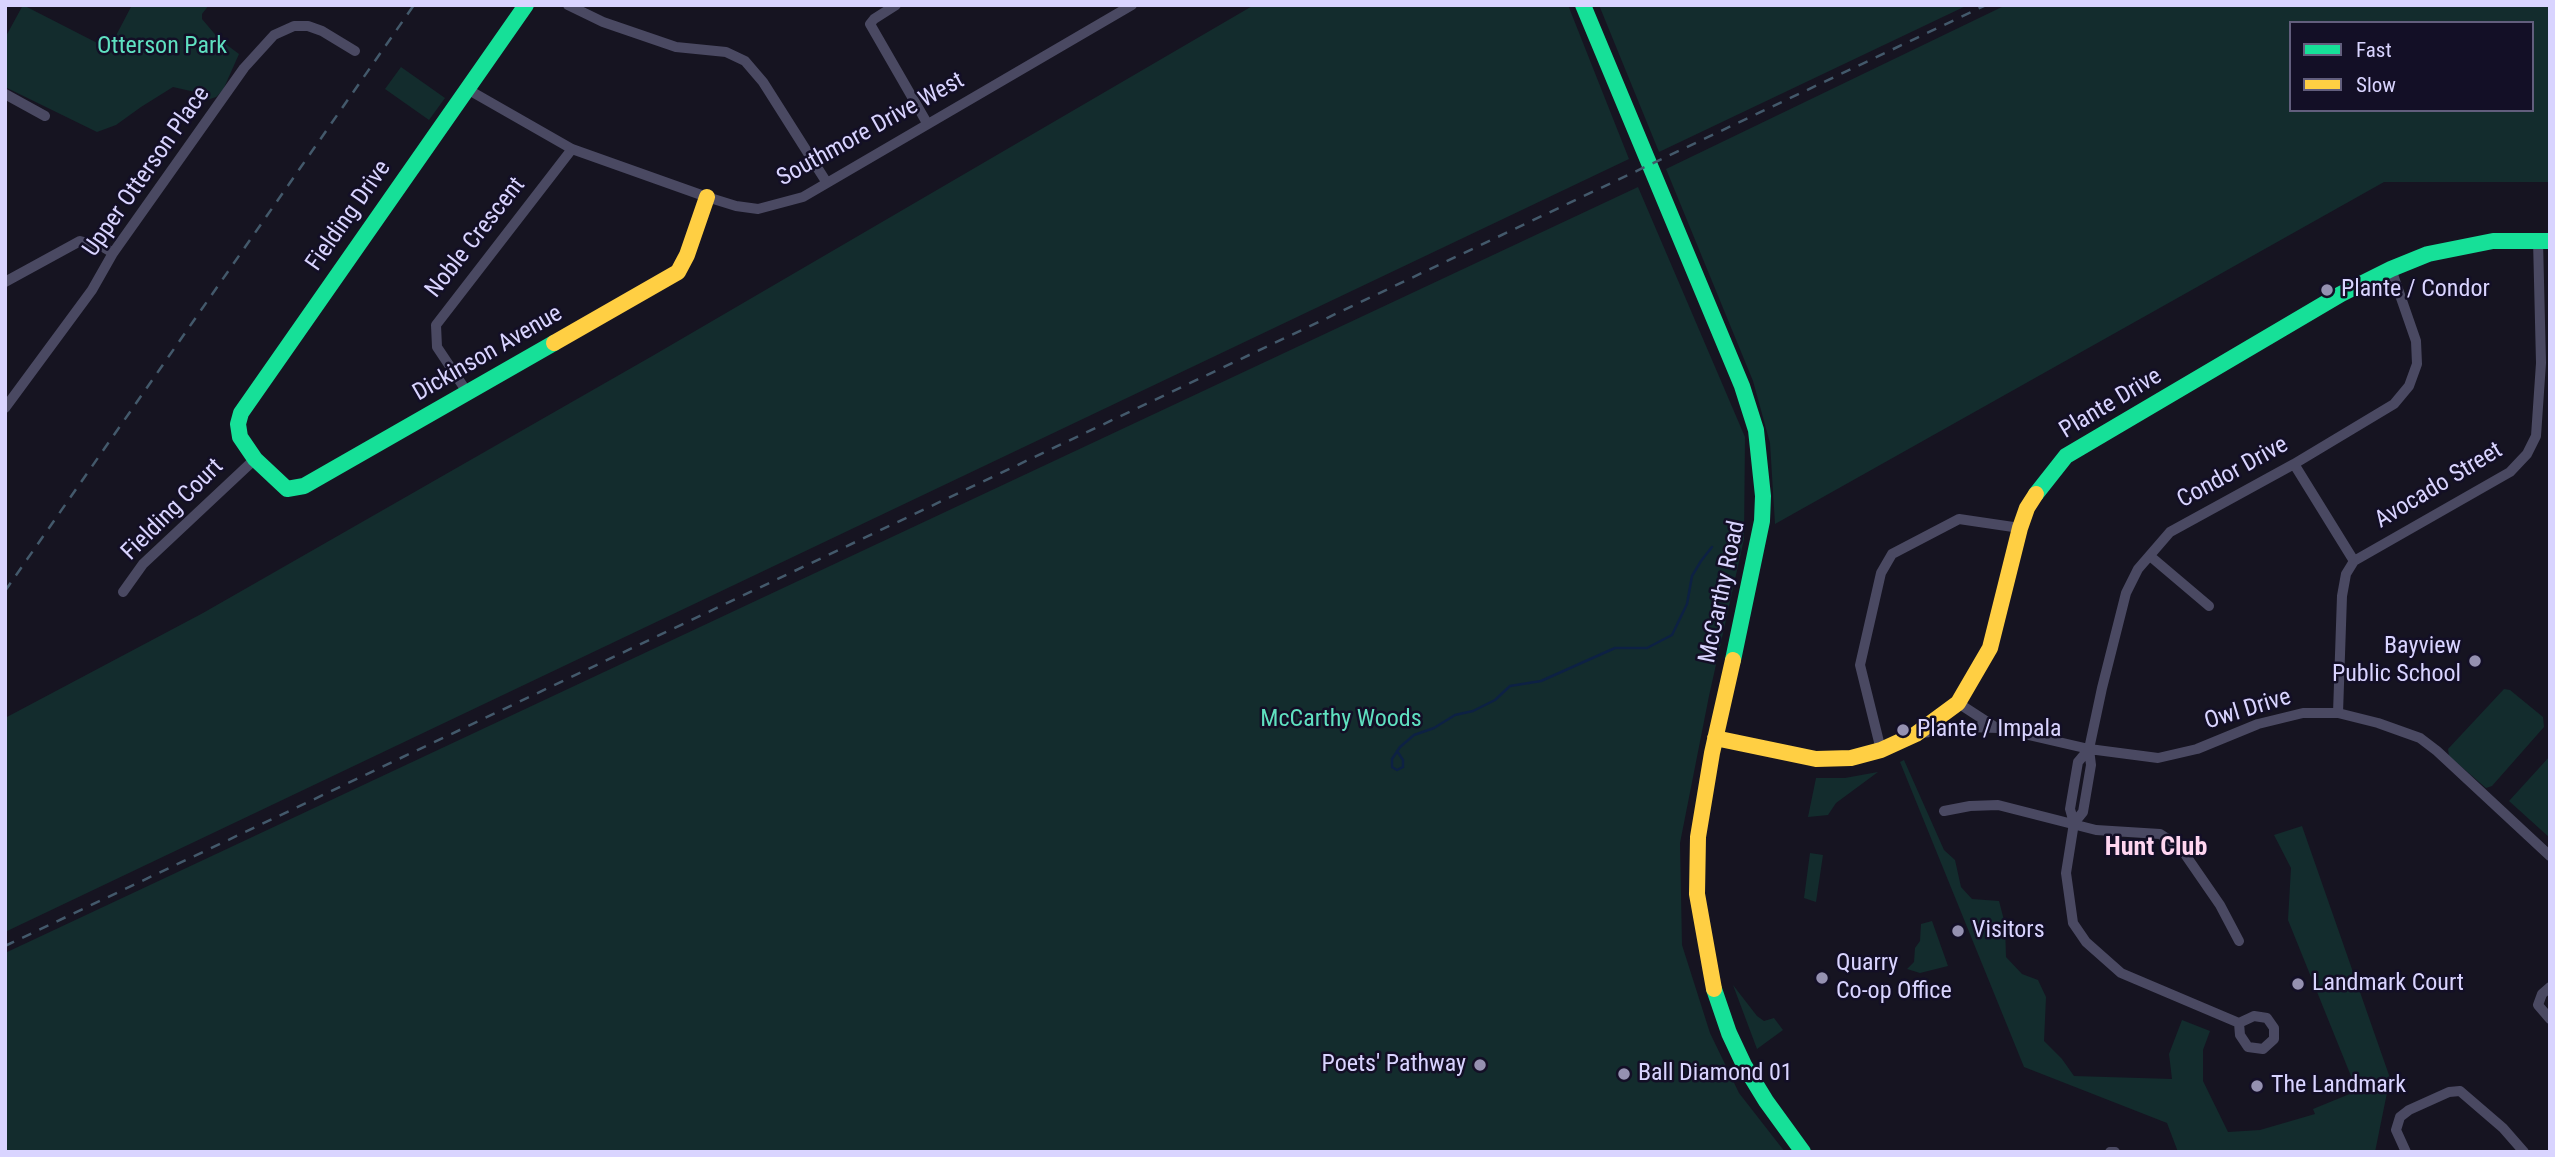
<!DOCTYPE html>
<html>
<head>
<meta charset="utf-8">
<style>
  body { margin:0 }
  #map { position:relative; width:2555px; height:1157px; overflow:hidden; background:#161421; font-family:"Roboto Condensed",sans-serif }
  canvas { display:block }
  .frame { position:absolute; inset:0; border:7px solid #d9d4ff; pointer-events:none }
  .legend { position:absolute; left:2289px; top:21px; width:245px; height:91px; box-sizing:border-box; background:#130f26; border:2px solid #625e7d; margin:0; padding:9px 12px; list-style:none; font-size:21px; color:#d9d4ff }
  .legend li { display:flex; align-items:center; gap:14px; height:35px }
  .legend b { width:35px; border:2px solid #625e7d }
</style>
</head>
<body>
<div id="map">
<canvas width="2555" height="1157"></canvas>
<div class="frame"></div>
<ul class="legend">
<li><b style="height:9px;background:#16e098"></b>Fast</li>
<li><b style="height:9px;background:#ffcf43"></b>Slow</li>
</ul>
</div>
<script>
const context = document.querySelector('canvas').getContext('2d');
context.lineJoin = 'round';
function fillPath(path, color) { context.fillStyle = color; context.fill(path, 'evenodd'); }
const shape = rows => new Path2D(rows.map(r => 'M' + r).join(''));
function strokePath(path, color, width, dash) { context.strokeStyle = color; context.lineWidth = width; context.lineCap = dash ? 'butt' : 'round'; context.setLineDash(dash || []); context.stroke(path); }
function write(font, color, halo, rows, align = 'center') {
  context.font = font + ' "Roboto Condensed",sans-serif'; context.lineWidth = 5; context.setLineDash([]); context.textBaseline = 'middle'; context.strokeStyle = halo; context.fillStyle = color; for (const [text, x, y, turn = 0] of rows) {
    context.save(); context.translate(x, y); context.rotate((+turn || 0) * Math.PI / 180); context.textAlign = isNaN(turn) ? turn : align; if (halo) context.strokeText(text, 0, 0); context.fillText(text, 0, 0); context.restore();
  }
}
const green = shape([
  [23,5,109,49,132,5,209,5,202,14,202,19,219,39,239,54,223,90,216,97,207,100,195,92,173,87,141,107,116,125,97,132,5,87,5,38],
  [1254,5,1568,5,1629,159,5,932,5,718,203,613,654,355],
  [1599,5,1968,5,1659,152],
  [2006,5,2550,5,2550,182,2384,182,1775,524,1770,443,1753,381,1666,169],
  [2291,23,2532,23,2532,110,2291,110],
  [401,67,445,98,429,120,385,89],
  [1638,187,1745,437,1744,539,1709,696,1680,843,1682,945,1710,1033,1739,1093,1785,1152,5,1152,5,953],
  [2504,689,2510,690,2543,717,2544,727,2492,786,2486,788,2449,756,2448,749],
  [2550,756,2550,838,2509,801],
  [1904,760,1944,850,1955,860,1961,887,1972,899,1999,901,2005,924,2006,957,2022,974,2038,980,2046,997,2044,1041,2062,1059,2074,1076,2172,1079,2169,1054,2182,1020,2210,1031,2203,1050,2203,1081,2228,1132,2260,1130,2315,1114,2313,1109,2357,1091,2288,920,2291,868,2274,835,2302,826,2390,1078,2375,1152,2178,1152,2167,1123,2024,1067,1900,762],
  [1878,772,1836,803,1828,815,1808,817,1816,778,1845,778],
  [1810,853,1823,855,1816,902,1804,898],
  [1932,921,1948,966,1920,973,1907,969,1914,962,1915,948,1920,941,1921,924],
  [1733,985,1757,1016,1764,1021,1774,1018,1783,1030,1757,1049]
]);
const stream = shape([
  [1397,751,1403,760,1403,767,1397,770,1392,767,1392,759,1400,747,1414,735,1434,728,1455,715,1473,711,1495,700,1510,686,1541,681,1615,648,1647,648,1672,635,1687,604,1692,576,1701,561,1712,547]
]);
const street = shape([
  [568,5,603,22,676,47,726,52,745,61,763,82,827,183],
  [896,5,874,19,870,24,927,123],
  [467,89,572,149,707,197,736,206,758,209,803,197,1132,5],
  [5,94,45,116],
  [5,282,80,241,103,247,113,253],
  [467,392,437,347,436,325,572,149],
  [5,408,92,290,113,253,244,68,274,35,294,26,308,26,322,31,355,51],
  [2294,464,2354,561],
  [2150,556,2209,606],
  [123,592,143,564,255,459],
  [1958,703,1995,727],
  [2338,713,2342,596,2346,574,2354,561,2510,472,2527,454,2536,436,2541,363,2538,240],
  [1922,733,1967,727,1998,728,2089,749,2158,758,2197,749,2258,724,2303,713,2338,713,2378,723,2420,738,2437,751,2550,856],
  [2089,749,2078,762,2070,809,2074,823,2066,873,2073,923,2086,942,2121,973,2239,1023],
  [1881,750,1860,665,1881,573,1892,554,1959,519,2020,528],
  [1944,811,1970,806,1998,805,2096,830,2160,834,2180,847,2220,905,2239,941],
  [2074,823,2083,812,2091,765,2089,749,2102,688,2126,593,2138,569,2170,532,2294,464,2394,404,2409,386,2417,364,2416,341,2391,269],
  [2550,987,2542,994,2538,1005,2550,1019],
  [2254,1016,2267,1018,2274,1028,2274,1039,2263,1049,2248,1047,2240,1035,2239,1023,2254,1016],
  [2110,1152,2115,1152],
  [2406,1152,2396,1130,2400,1117,2409,1110,2449,1092,2460,1091,2503,1128,2524,1152]
]);
const fast = shape([
  [526,5,241,413,238,424,240,437,255,459,287,489,304,486,554,343],
  [1583,5,1742,386,1756,430,1763,496,1762,521,1733,660],
  [2036,494,2066,456,2341,294,2391,269,2428,254,2493,241,2550,241],
  [1714,989,1729,1033,1744,1065,1766,1101,1803,1152]
]);
const slow = shape([
  [554,343,678,272,687,255,707,197],
  [1715,738,1816,759,1851,758,1881,750,1916,734,1958,703,1990,648,2020,528,2027,508,2036,494],
  [1714,989,1697,894,1698,837,1712,753,1733,660]
]);
const rail = shape([
  [5,591,414,5],
  [5,946,1986,5]
]);
const markers = [
  [2327,290,7,"#9591b1"],
  [2475,661,7,"#9591b1"],
  [1903,730,7,"#9591b1"],
  [1958,931,7,"#9591b1"],
  [1822,978,7,"#9591b1"],
  [2298,984,7,"#9591b1"],
  [1480,1065,7,"#9591b1"],
  [1624,1074,7,"#9591b1"],
  [2257,1086,7,"#9591b1"]
];
const parkNames = [
  ["Otterson Park",162,47],
  ["McCarthy Woods",1341,720]
];
const streetNames = [
  ["Southmore Drive West",871,130,-29],
  ["Upper Otterson Place",147,172,-55],
  ["Fielding Drive",349,216,-55],
  ["Noble Crescent",476,238,-52],
  ["Dickinson Avenue",488,354,-30],
  ["Plante Drive",2111,404,-31],
  ["Condor Drive",2233,473,-29],
  ["Avocado Street",2439,486,-31],
  ["Fielding Court",173,510,-45],
  ["McCarthy Road",1723,592,-78],
  ["Owl Drive",2248,710,-17]
];
const poiNames = [
  ["Plante / Condor",2341,290],
  ["Bayview",2461,647,"right"],
  ["Public School",2461,675,"right"],
  ["Plante / Impala",1917,730],
  ["Visitors",1972,931],
  ["Quarry",1836,964],
  ["Co-op Office",1836,992],
  ["Landmark Court",2312,984],
  ["Poets' Pathway",1466,1065,"right"],
  ["Ball Diamond 01",1638,1074],
  ["The Landmark",2271,1086]
];
const neighbourhoodNames = [
  ["Hunt Club",2156,848]
];
fillPath(green, '#132c2d');
strokePath(stream, '#0d2144', 2.5);
strokePath(street, '#4a4962', 10);
strokePath(fast, '#16e098', 16);
strokePath(slow, '#ffcf43', 16);
strokePath(rail, '#43596b', 2.5, [10, 9]);
for (const [x, y, r, color] of markers) { const dot = new Path2D(); dot.arc(x, y, r, 0, 2 * Math.PI); context.fillStyle = color; context.fill(dot); strokePath(dot, '#130f26', 2.5); }
write('24px', '#5fe0c0', '#130f26', parkNames);
write('24px', '#d9d4ff', '#130f26', streetNames);
write('24px', '#d9d4ff', '#130f26', poiNames, 'left');
write('bold 26px', '#ffd6f0', '#130f26', neighbourhoodNames);
</script>
</body>
</html>
